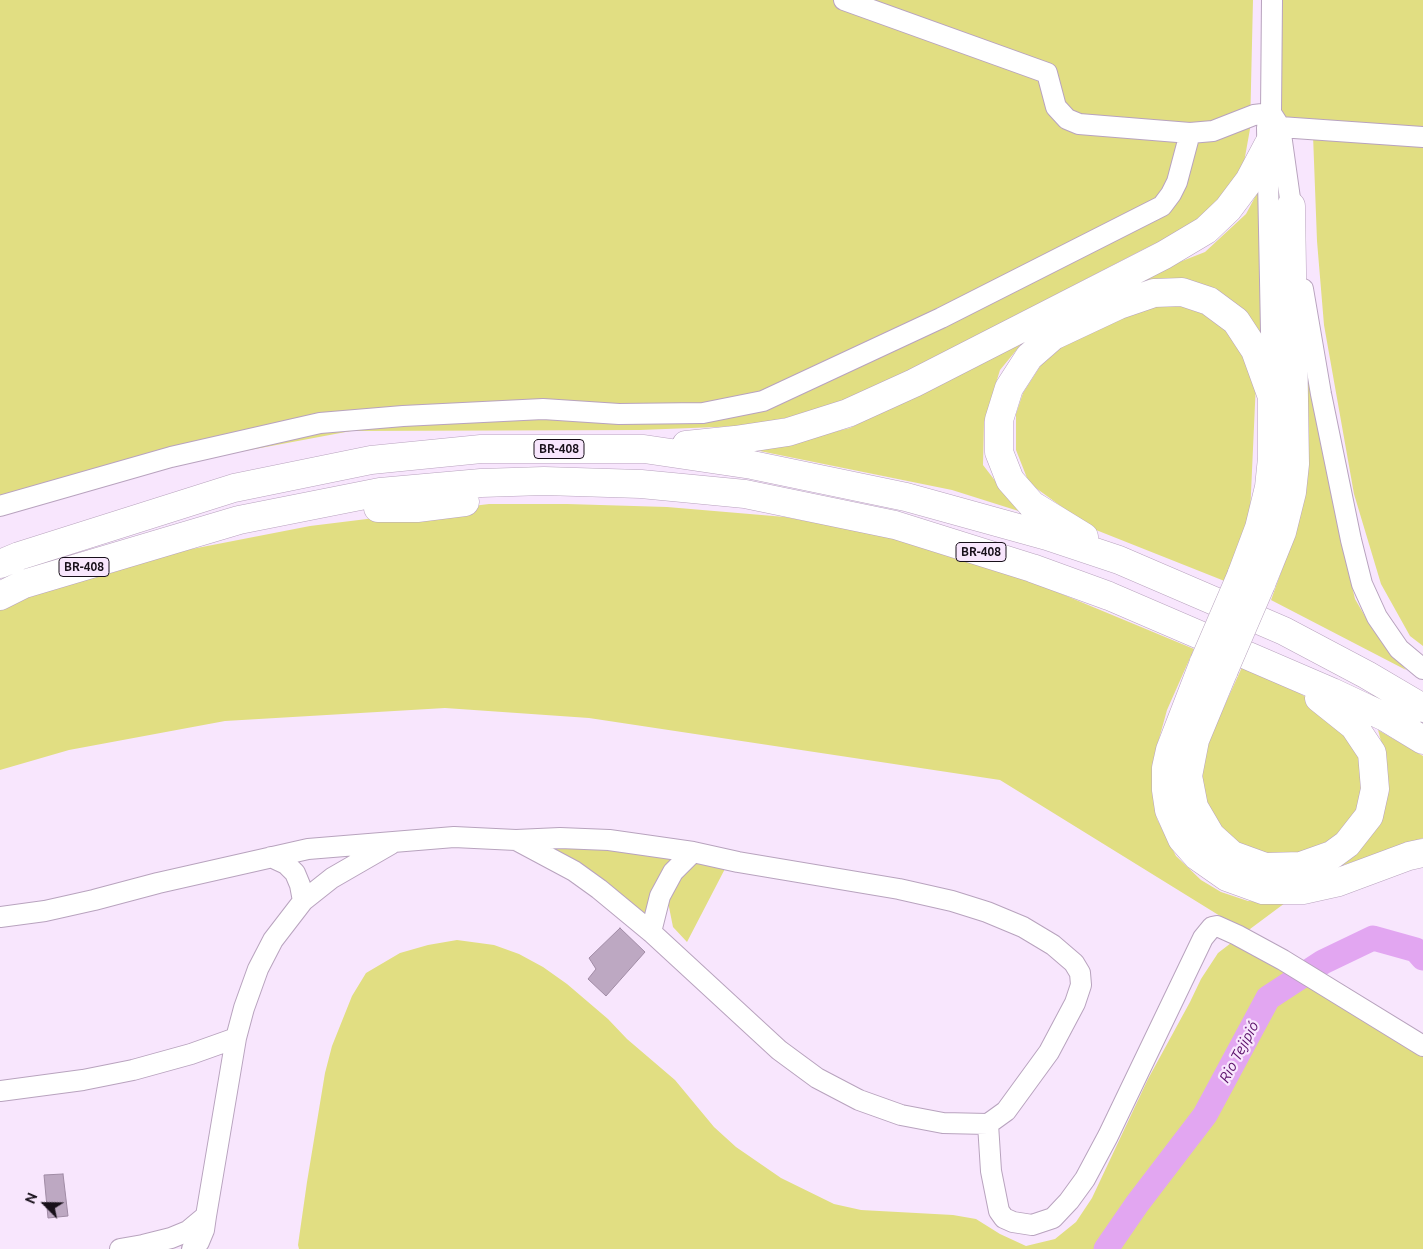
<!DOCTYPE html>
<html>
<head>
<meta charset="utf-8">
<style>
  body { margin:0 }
  #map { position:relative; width:1423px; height:1249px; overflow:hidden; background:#f8e6fd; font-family:Ubuntu,sans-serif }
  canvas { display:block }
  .north { position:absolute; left:20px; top:1179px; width:50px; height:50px; -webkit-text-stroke:4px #f8e6fd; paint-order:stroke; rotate:293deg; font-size:14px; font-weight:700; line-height:20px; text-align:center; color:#18101a }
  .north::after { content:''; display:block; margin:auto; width:18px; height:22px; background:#18101a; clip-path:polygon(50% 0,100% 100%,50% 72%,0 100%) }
</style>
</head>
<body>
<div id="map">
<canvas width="1423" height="1249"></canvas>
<div class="north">N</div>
</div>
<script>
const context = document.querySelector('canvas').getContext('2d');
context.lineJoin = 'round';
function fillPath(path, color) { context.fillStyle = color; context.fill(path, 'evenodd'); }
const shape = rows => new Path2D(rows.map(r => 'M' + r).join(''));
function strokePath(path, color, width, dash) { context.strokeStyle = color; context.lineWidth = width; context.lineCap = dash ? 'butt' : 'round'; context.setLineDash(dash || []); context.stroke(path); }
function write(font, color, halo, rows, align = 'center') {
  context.font = font + ' Ubuntu,sans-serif'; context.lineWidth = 4.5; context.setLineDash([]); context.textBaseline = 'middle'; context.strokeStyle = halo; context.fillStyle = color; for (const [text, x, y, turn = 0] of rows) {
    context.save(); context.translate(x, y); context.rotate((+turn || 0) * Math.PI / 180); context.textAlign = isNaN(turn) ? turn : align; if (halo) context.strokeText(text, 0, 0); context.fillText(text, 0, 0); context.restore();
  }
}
const green = shape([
  [0,0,1253,0,1250,129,1243,168,1200,222,1142,250,891,380,818,412,742,426,640,430,351,431,223,455,54,493,0,514],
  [1274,0,1423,0,1423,127,1275,116],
  [1313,135,1423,140,1423,646,1410,636,1381,584,1354,494,1324,325,1317,241],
  [1262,184,1263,343,1250,319,1124,290,1167,267,1205,252,1246,214],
  [1171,299,1213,309,1238,337,1256,382,1250,515,1227,582,1091,528,1029,483,1016,450,1016,414,1023,393,1041,365,1070,340,1143,308],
  [1303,329,1341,540,1355,599,1373,630,1406,670,1271,600,1295,534],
  [1028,336,1000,370,984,422,983,465,1003,491,1047,520,952,490,740,447,808,438,850,428],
  [489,504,567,504,667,507,785,517,881,535,1004,570,1194,649,1167,710,1154,757,1152,786,1157,819,1176,856,1201,880,1221,892,1248,901,1285,903,1246,932,1000,780,589,718,445,708,225,721,69,750,0,770,0,608,34,593,156,556,310,526],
  [1243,665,1290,687,1345,722,1363,749,1367,782,1354,820,1329,844,1301,858,1268,858,1239,844,1221,827,1206,802,1202,774,1207,744],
  [1378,730,1423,756,1423,838,1335,868,1347,861,1388,785,1387,763],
  [544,836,693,852,652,926,554,859],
  [691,860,728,863,687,942,673,927,667,897],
  [457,940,494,945,519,954,543,967,567,984,608,1019,627,1039,675,1080,714,1127,736,1147,781,1178,834,1204,861,1210,953,1215,976,1219,1000,1234,1026,1246,1055,1239,1076,1222,1092,1198,1148,1079,1190,1002,1201,979,1218,953,1231,943,1243,947,1423,1054,1423,1249,299,1249,298,1245,307,1182,325,1073,332,1046,352,996,366,973,400,953,428,945]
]);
const river = shape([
  [1106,1249,1137,1204,1205,1115,1268,998,1323,962,1373,938,1416,950,1423,958]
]);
const building = shape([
  [620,928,645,952,606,996,588,979,596,969,589,958,620,928],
  [63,1174,68,1216,48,1218,44,1175,63,1174]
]);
const minor = shape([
  [844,0,1047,73,1056,107,1067,119,1079,124,1190,133,1213,131,1254,115,1271,113],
  [1271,113,1280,127,1293,220],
  [1267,128,1280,127,1423,137],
  [1303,289,1321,394,1351,540,1362,584,1377,617,1399,649,1423,669],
  [1272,382,1267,128,1271,113,1272,0],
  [0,506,171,457,320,423,403,416,543,409,619,414,703,413,763,401,941,318,1162,206,1171,194,1177,182,1190,133],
  [271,857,286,864,295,873,300,885,303,901],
  [0,917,45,911,94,900,158,883,308,849,454,837,516,840,560,838,609,840,693,852,738,862,899,889,952,901,987,912,1023,927,1053,945,1074,963,1080,973,1081,985,1075,1003,1049,1052,1006,1111,988,1124,943,1123,901,1115,859,1100,817,1078,779,1050,651,932,599,889,574,871,516,840],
  [651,932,660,896,673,872,693,852],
  [0,1091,83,1080,133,1070,191,1054,236,1038],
  [988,1124,991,1171,999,1211,1004,1218,1013,1222,1032,1225,1053,1218,1069,1201,1085,1179,1108,1136,1203,938,1212,927,1217,926,1237,935,1283,960,1423,1046],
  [120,1249,143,1245,171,1238,188,1231,206,1216,236,1038,244,1008,258,969,273,940,303,901,332,878,391,844],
  [192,1249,199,1242,204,1230,206,1216]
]);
const highway = shape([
  [686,445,735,440,788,432,848,413,914,383,1164,255,1206,230,1228,209,1249,181,1268,145],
  [378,508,417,508,465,502],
  [1084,537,1032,505,1010,480,999,452,999,420,1009,388,1029,357,1053,336,1119,305,1154,293,1182,292,1209,301,1236,321,1255,350,1272,397,1272,458,1269,487,1259,528,1241,576],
  [0,564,19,556,234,488,371,460,481,449,644,449,752,465,906,497,1047,536,1119,560,1284,631,1367,675,1423,708],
  [1261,584,1282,532,1292,492,1295,464,1291,206],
  [0,596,24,584,239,520,380,492,481,483,544,481,641,484,745,494,895,525,1032,568,1109,596,1332,692,1385,717,1423,740],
  [1204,662,1170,750,1166,768,1166,790,1169,810,1182,839,1197,856,1227,877,1263,890,1303,890,1339,882,1409,856,1423,853],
  [1224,670,1195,740,1188,776,1194,807,1211,836,1232,855,1265,867,1301,866,1332,855,1347,844,1369,816,1375,789,1372,753,1354,726,1319,698]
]);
const highwayBridge = shape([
  [1204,662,1241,576],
  [1224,670,1261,584]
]);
const shields = [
  [559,449,50],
  [981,552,50],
  [84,567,50]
];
const shieldNames = [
  ["BR-408",559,449],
  ["BR-408",981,552],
  ["BR-408",84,567]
];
const waterNames = [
  ["Rio Tejipió",1239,1052,-62]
];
fillPath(green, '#e1de82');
strokePath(river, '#e2a6f1', 25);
fillPath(building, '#bda8c2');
strokePath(building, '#a08ba5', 1);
strokePath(minor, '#b8a3be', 22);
strokePath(highway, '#b8a3be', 29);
strokePath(minor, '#fff', 20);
strokePath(highway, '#fff', 28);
strokePath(highwayBridge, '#b8a3be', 29, []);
strokePath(highwayBridge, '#fff', 28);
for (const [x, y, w] of shields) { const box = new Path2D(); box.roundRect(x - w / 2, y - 9.5, w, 19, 4); context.fillStyle = '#f8e6fd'; context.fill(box); strokePath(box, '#18101a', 1); }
write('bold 12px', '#18101a', null, shieldNames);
write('italic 15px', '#580d68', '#f8e6fd', waterNames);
</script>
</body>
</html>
